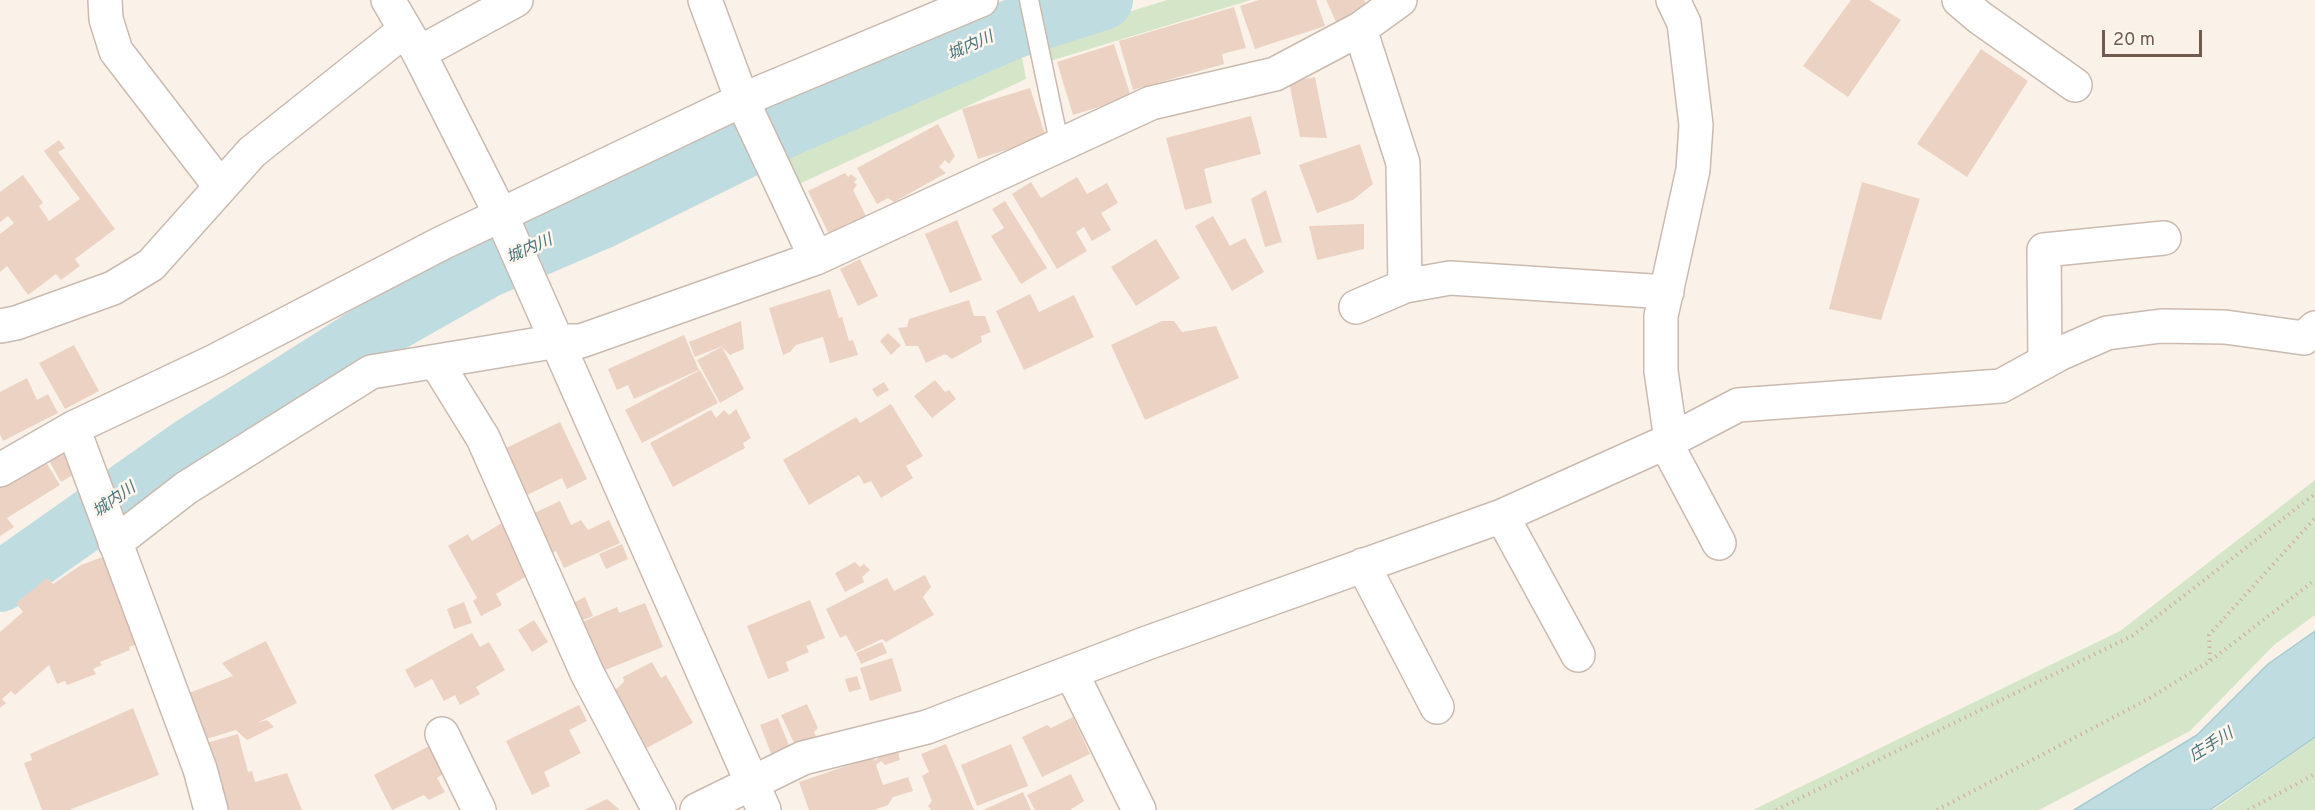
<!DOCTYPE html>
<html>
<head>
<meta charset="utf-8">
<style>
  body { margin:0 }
  #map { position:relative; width:2315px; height:810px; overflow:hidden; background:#faf2e8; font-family:Overpass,sans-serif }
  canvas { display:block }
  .scale { position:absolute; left:2102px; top:30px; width:100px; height:27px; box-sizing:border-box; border:3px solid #715a4f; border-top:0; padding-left:8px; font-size:18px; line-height:21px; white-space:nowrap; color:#715a4f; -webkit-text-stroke:4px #fdf6ee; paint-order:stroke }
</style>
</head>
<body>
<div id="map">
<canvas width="2315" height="810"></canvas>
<div class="scale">20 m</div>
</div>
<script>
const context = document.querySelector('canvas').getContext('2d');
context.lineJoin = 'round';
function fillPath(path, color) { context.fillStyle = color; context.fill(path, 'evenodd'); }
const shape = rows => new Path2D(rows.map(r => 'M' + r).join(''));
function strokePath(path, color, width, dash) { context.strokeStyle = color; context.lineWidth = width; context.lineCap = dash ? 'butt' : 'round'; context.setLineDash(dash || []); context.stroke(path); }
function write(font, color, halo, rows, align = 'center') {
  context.font = font + ' Overpass,"Noto Sans JP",sans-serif'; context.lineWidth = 5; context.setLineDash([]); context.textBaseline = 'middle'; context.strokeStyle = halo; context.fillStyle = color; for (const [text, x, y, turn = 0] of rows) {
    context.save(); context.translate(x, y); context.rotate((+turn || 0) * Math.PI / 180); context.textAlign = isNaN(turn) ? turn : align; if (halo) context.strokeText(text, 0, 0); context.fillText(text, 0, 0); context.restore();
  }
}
const green = shape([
  [1167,0,1251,0,1050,61,1048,37],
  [1020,46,1026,79,797,185,783,153],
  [2315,480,2315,615,2274,645,2190,731,2039,810,1753,810,2120,631],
  [2315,738,2315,810,2213,810]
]);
const water = shape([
  [2315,631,2315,737,2210,810,2074,810,2197,735,2268,664,2315,631]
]);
const river = shape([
  [0,582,193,446,365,337,487,268,599,220,787,127,1013,29,1103,0]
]);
const building = shape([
  [1259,0,1316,0,1325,26,1255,49,1240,6],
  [1326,0,1364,0,1370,12,1338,26],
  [1851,0,1869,0,1901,20,1848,97,1803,66],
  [1234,7,1246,48,1222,54,1224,64,1133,90,1119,41],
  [1114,44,1131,97,1073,115,1057,62],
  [1981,49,2028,81,1967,177,1917,144],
  [1315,77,1327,138,1300,137,1289,82],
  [1030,88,1046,137,978,159,962,109],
  [1251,116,1261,154,1204,169,1212,203,1185,210,1166,138],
  [938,124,955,156,949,164,945,160,939,167,946,173,894,202,888,198,877,204,857,168],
  [59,140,65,148,58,152,115,229,75,259,80,266,61,280,56,274,28,295,7,266,0,272,0,234,14,223,8,216,0,222,0,192,23,175,43,203,39,206,49,221,80,199,44,151],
  [1360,144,1373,184,1353,200,1317,213,1299,165],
  [845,173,848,177,851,174,857,179,854,182,857,185,853,190,866,216,829,234,808,191],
  [1077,177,1087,194,1107,183,1118,203,1101,213,1111,230,1092,241,1084,227,1076,232,1087,251,1057,269,1012,194,1031,182,1041,198],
  [1862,182,1920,199,1881,320,1829,309],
  [1266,190,1282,242,1265,247,1251,199],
  [1005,201,1047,268,1021,284,991,236,1004,228,992,209],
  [1213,216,1230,246,1245,238,1264,272,1232,291,1195,226],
  [957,220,982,280,950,293,925,234],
  [1364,224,1364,249,1317,260,1309,226],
  [1156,239,1180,278,1136,306,1111,267],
  [860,259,878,296,858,306,840,269],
  [830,289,839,318,842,317,849,341,853,340,858,355,830,363,823,337,796,345,790,352,783,355,769,308],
  [1030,294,1039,312,1074,295,1094,337,1024,370,996,311],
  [969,300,974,316,985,316,991,332,981,336,982,342,952,359,945,354,926,363,918,346,906,346,898,328,907,327,909,319],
  [741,321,744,349,730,355,722,347,744,389,720,403,697,360,725,345,695,357,689,342],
  [1162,321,1174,321,1182,332,1216,326,1239,378,1145,420,1111,345],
  [888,333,901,345,891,355,880,341],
  [684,335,699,370,634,399,628,385,617,390,608,369],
  [74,345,99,391,65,409,39,363],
  [700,370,718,403,642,443,625,410],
  [27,378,37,400,48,394,58,413,3,441,0,434,0,392],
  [935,380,945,392,949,390,956,399,932,418,914,396],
  [884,382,889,390,877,397,872,389],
  [891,404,923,456,906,466,913,478,881,498,871,481,864,484,859,475,809,505,783,460,856,417,860,423],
  [736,409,751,438,743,443,745,448,673,487,650,443,711,410,716,418,724,410,729,415],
  [560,422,587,479,567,489,562,478,527,495,504,449],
  [62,449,76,473,61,482,47,457],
  [44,459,60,485,7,518,14,527,0,536,0,487],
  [560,501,571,525,581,520,588,530,609,520,620,543,564,568,556,551,550,554,532,514],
  [505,521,527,576,496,594,502,605,481,616,473,601,477,598,448,546,468,534,472,541],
  [622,544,628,559,606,569,599,554],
  [105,556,140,643,129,647,130,650,100,662,102,665,93,669,96,674,67,685,65,681,57,684,49,665,15,695,11,691,2,699,6,703,0,708,0,632,23,612,16,603,47,578,53,584,81,565],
  [855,562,860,567,864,564,870,570,862,577,864,582,845,592,835,573],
  [925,575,931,587,923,597,934,615,886,642,882,639,855,652,846,635,840,638,826,609,887,578,894,591],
  [585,597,593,616,581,621,573,603],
  [810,600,825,638,806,646,809,652,786,662,789,671,768,679,747,626],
  [464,602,472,623,454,629,447,609],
  [645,603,663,647,600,672,580,623,617,607,619,613],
  [534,620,548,642,532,652,518,630],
  [472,633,480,647,489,642,505,670,476,687,480,694,460,705,455,695,444,701,432,679,415,688,405,670],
  [266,641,297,703,257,723,267,720,274,727,247,740,236,730,203,740,189,693,233,676,222,663],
  [882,642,887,653,861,664,856,653],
  [892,658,902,691,870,701,860,668],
  [652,662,661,678,666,675,693,723,645,749,614,691,624,682,623,677],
  [857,676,861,689,849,692,845,679],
  [807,704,818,728,814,732,817,738,796,747,781,715],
  [579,705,587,721,569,730,581,753,544,772,550,786,532,795,506,741],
  [133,708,159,775,69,810,42,810,24,763,32,760,30,754],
  [1073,717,1090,754,1042,777,1022,737,1047,725,1051,728],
  [778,718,790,748,772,756,760,725],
  [238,734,248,772,252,771,255,782,287,773,302,810,226,810,203,744],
  [946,744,974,810,931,810,928,806,932,801,922,776,929,772,921,754],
  [1011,744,1028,786,977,806,961,765],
  [429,746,443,774,437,778,445,792,429,800,424,795,392,810,374,775],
  [898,751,900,760,885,765,881,761,876,765,883,785,908,777,913,791,893,797,888,805,874,810,809,810,799,782,873,757,875,761,879,757],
  [1071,774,1084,801,1070,810,1035,810,1027,795],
  [1023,792,1031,810,983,810],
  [607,799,620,810,584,810]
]);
const path = shape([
  [2210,660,2209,635,2315,518],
  [1776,810,2132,636,2315,494],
  [1937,810,2148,699,2210,661,2315,580],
  [2248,810,2315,774]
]);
const service = shape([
  [1029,0,1060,147]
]);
const minor = shape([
  [105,0,106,19,116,51,220,186],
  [705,0,742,100,816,258],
  [1673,0,1684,23,1696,125,1693,170,1661,316,1661,371,1671,440,1670,451,1719,543],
  [1959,0,1979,17,2075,85],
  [419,53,516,0],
  [1405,286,1450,278,1667,292],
  [1356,307,1405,286,1403,163,1360,29],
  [0,326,16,323,113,288,151,265,252,152,405,30],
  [436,362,483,438,587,673,659,810],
  [2045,362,2044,250,2164,238],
  [73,428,200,769,211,810],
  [0,470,73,428,215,361,442,243,742,100,981,0],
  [1502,516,1578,655],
  [115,543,186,488,371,372,558,341,581,341,816,258,1151,103,1275,74,1360,29,1400,0],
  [1363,565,1437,707],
  [1071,672,1139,810],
  [442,734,479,810],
  [697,810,803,758,927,727,1147,643,1502,516,1671,440,1738,405,2001,386,2059,354,2107,333,2161,326,2225,327,2304,338,2315,328]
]);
const tertiary = shape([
  [388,0,419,53,501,215,764,810]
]);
const waterNames = [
  ["城内川",971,47,-24],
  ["城内川",530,250,-24],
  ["城内川",115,501,-35],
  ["庄手川",2212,746,-32]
];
fillPath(green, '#d5e6c8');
fillPath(water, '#bfdde1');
strokePath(water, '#a6ccd1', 1.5);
strokePath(river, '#bfdde1', 60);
fillPath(building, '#ecd2c3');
strokePath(service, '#cabaaf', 21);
strokePath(minor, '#cabaaf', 36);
strokePath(tertiary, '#cabaaf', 36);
strokePath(path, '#d1b5a6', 4, [1.5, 4.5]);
strokePath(service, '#fff', 18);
strokePath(minor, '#fff', 33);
strokePath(tertiary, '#fff', 33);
write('italic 16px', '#48747b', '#fdf6ee', waterNames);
</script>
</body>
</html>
